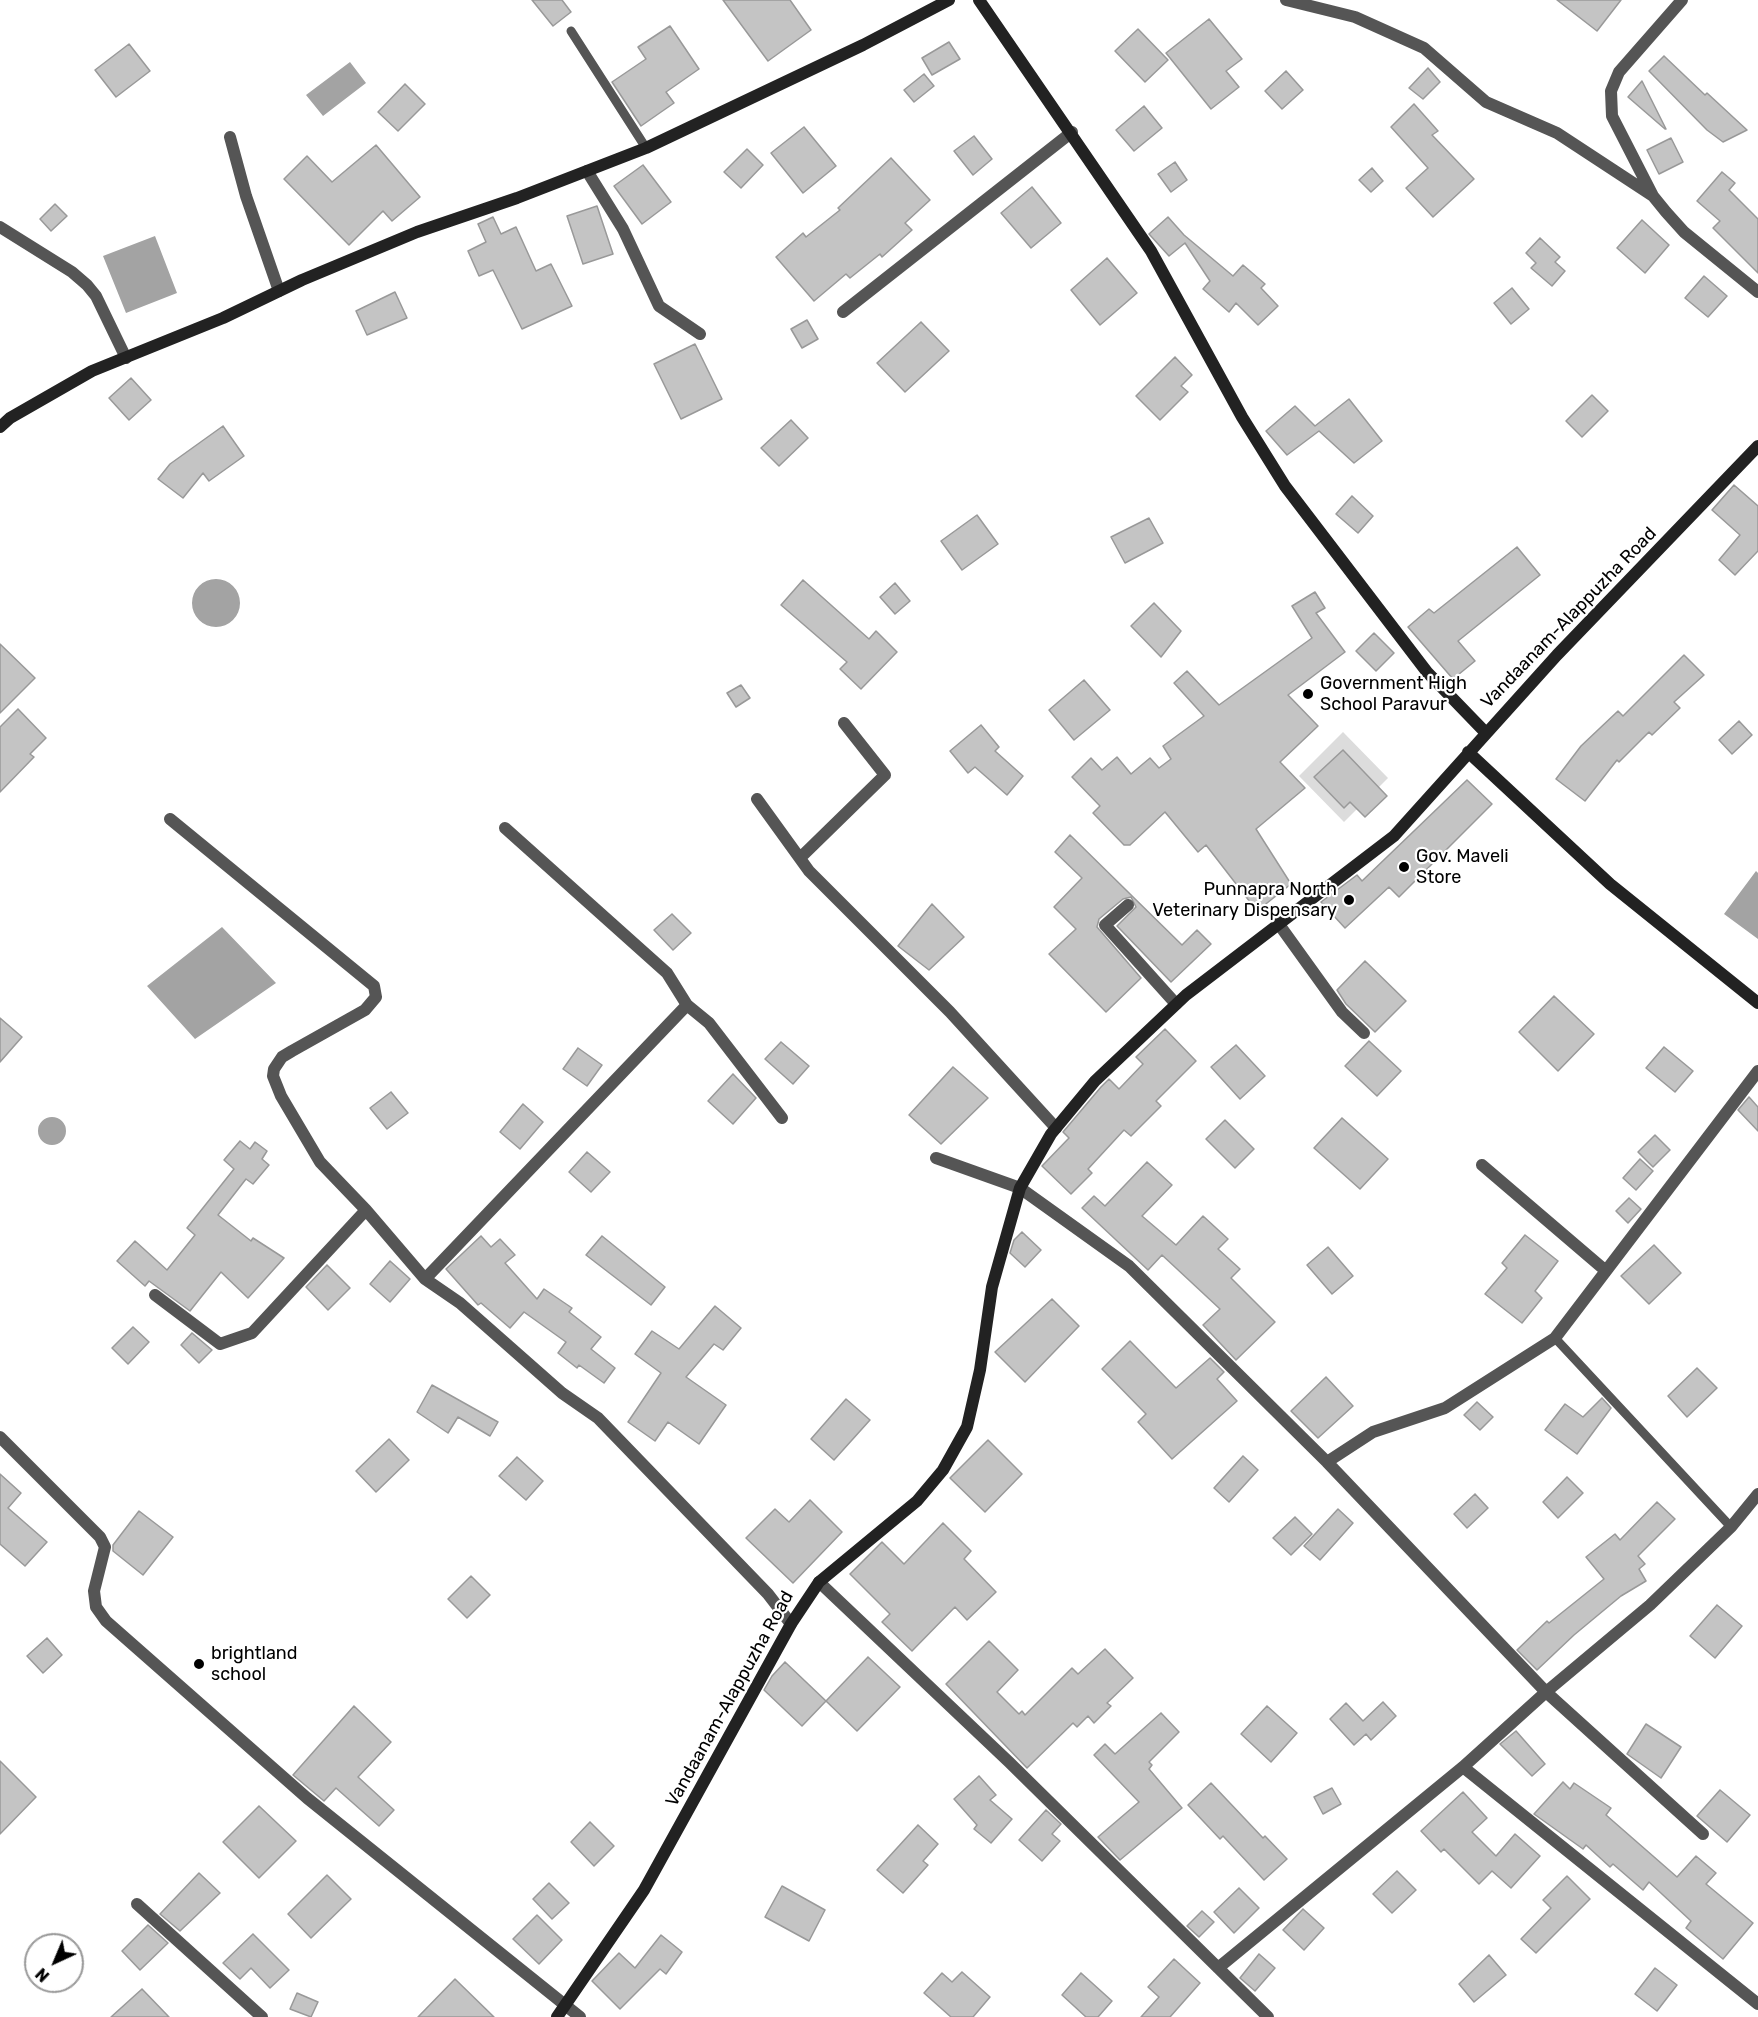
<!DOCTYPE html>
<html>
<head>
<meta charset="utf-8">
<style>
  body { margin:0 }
  #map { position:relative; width:1758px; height:2017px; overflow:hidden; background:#fff; font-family:Rubik,sans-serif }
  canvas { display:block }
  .north { position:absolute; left:24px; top:1933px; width:60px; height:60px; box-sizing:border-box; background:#fff; border:2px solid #999; border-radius:50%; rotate:224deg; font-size:16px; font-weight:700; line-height:24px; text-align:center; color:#000 }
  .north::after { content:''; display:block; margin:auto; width:21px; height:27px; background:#000; clip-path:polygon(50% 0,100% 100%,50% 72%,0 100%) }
</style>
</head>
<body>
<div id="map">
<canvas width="1758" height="2017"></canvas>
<div class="north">N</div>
</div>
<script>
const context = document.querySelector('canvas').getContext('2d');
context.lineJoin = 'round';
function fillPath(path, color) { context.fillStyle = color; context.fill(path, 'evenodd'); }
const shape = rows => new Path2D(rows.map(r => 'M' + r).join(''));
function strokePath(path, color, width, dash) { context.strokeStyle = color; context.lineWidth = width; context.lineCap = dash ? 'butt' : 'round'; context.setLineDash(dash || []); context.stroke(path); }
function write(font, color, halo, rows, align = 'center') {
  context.font = font + ' Rubik,sans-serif'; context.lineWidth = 4.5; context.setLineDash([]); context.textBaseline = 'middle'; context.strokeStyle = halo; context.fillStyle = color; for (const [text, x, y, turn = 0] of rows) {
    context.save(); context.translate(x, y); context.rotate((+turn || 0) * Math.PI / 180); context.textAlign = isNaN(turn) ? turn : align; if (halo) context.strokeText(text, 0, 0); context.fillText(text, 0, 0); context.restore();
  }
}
const green = shape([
  [1343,732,1388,778,1344,822,1299,776]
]);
const water = shape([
  [350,62,366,83,323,116,306,95],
  [155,236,177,293,126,313,103,256],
  '192 603a24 24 0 1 1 48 0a24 24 0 1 1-48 0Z',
  [1756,871,1758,873,1758,939,1724,914],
  [222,927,276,983,195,1039,147,986],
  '38 1131a14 14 0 1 1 28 0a14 14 0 1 1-28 0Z'
]);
const building = shape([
  [532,0,562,0,571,12,553,26,532,0],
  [723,0,790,0,811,30,768,61,723,0],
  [1557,0,1621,0,1597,31,1557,0],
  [1209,19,1242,59,1226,71,1239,87,1211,109,1166,53,1209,19],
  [670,26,699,69,666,92,674,103,641,126,612,82,646,59,638,47,670,26],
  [1138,29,1168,60,1145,82,1115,51,1138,29],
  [949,42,960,59,932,75,922,58,949,42],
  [129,44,150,71,116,97,95,70,129,44],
  [1664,56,1705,95,1707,93,1747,130,1723,142,1707,130,1649,71,1664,56],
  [1428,68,1440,82,1423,99,1409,88,1428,68],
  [1286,71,1303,90,1282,109,1265,91,1286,71],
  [924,74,934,86,914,102,904,90,924,74],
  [1642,81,1666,129,1665,129,1628,97,1642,81],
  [405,84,425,104,398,131,378,112,405,84],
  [1414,104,1438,131,1432,135,1474,179,1433,217,1406,188,1428,168,1391,127,1414,104],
  [1144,106,1162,128,1134,151,1116,130,1144,106],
  [804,127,836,166,803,193,771,153,804,127],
  [974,136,992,159,973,175,954,151,974,136],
  [1671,138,1683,162,1659,174,1647,150,1671,138],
  [376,145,420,197,392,221,383,211,349,245,284,179,307,156,332,182,376,145],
  [747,149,763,165,741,188,724,172,747,149],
  [891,158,930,200,905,223,912,230,882,257,880,254,850,278,846,274,814,301,776,257,803,233,806,237,840,210,838,208,891,158],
  [1175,162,1187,180,1171,192,1158,174,1175,162],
  [643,165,671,202,642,224,614,186,643,165],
  [1372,168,1383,181,1371,192,1359,180,1372,168],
  [1722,172,1735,183,1729,190,1758,219,1758,273,1713,228,1720,221,1697,201,1722,172],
  [1032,187,1061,223,1031,248,1001,213,1032,187],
  [55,204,67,216,51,231,40,219,55,204],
  [597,206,613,254,583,264,567,216,597,206],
  [493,217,501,234,516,227,536,271,551,264,572,306,522,329,493,270,479,276,468,251,486,242,478,224,493,217],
  [1168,217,1184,235,1233,276,1243,265,1265,284,1261,288,1278,306,1258,325,1236,303,1229,312,1203,289,1210,281,1185,243,1169,256,1149,234,1168,217],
  [1642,220,1669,245,1645,273,1617,248,1642,220],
  [1540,238,1560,257,1555,262,1565,271,1552,286,1531,268,1536,263,1526,253,1540,238],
  [1107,258,1137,293,1100,325,1071,290,1107,258],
  [1704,276,1727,296,1708,317,1685,298,1704,276],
  [1512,288,1529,309,1511,324,1494,303,1512,288],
  [395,292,407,318,367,335,356,311,395,292],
  [807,320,818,339,802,348,791,329,807,320],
  [921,322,949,351,905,392,877,363,921,322],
  [695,344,722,399,681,419,654,364,695,344],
  [1175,357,1192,375,1181,386,1188,392,1160,420,1136,396,1175,357],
  [131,378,151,400,129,420,109,398,131,378],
  [1592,395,1608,411,1582,437,1566,421,1592,395],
  [1349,399,1382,441,1354,463,1319,431,1287,455,1266,431,1295,406,1315,426,1349,399],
  [791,420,808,438,779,466,761,448,791,420],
  [223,426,244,456,209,481,203,473,183,498,158,479,170,464,223,426],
  [1734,485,1758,506,1758,551,1735,575,1719,560,1740,535,1712,510,1734,485],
  [1352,496,1373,516,1358,533,1336,514,1352,496],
  [977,515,998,544,962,570,941,541,977,515],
  [1149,518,1163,543,1125,563,1111,537,1149,518],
  [1517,547,1540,575,1458,641,1475,661,1453,679,1408,627,1429,609,1434,613,1517,547],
  [803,580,869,639,876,631,897,652,861,689,840,669,847,662,781,605,803,580],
  [895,583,910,601,895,614,880,597,895,583],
  [1315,592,1325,608,1316,613,1345,652,1288,695,1318,726,1280,762,1305,788,1256,829,1291,884,1257,911,1206,845,1198,852,1165,812,1130,845,1124,845,1093,813,1100,806,1072,777,1091,758,1102,770,1117,757,1131,774,1150,758,1159,768,1171,759,1163,746,1204,716,1174,683,1187,671,1219,705,1312,638,1292,606,1315,592],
  [1154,603,1181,631,1161,657,1131,626,1154,603],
  [1374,633,1394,653,1376,671,1356,651,1374,633],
  [0,644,35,678,0,713,0,644],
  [1684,655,1704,675,1674,702,1680,708,1652,735,1649,732,1619,762,1617,760,1585,801,1556,779,1581,746,1618,711,1623,716,1684,655],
  [1084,680,1110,710,1074,740,1049,710,1084,680],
  [741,685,750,698,736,707,727,693,741,685],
  [18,709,46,738,30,754,34,757,0,792,0,727,18,709],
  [1739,721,1752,735,1732,754,1719,740,1739,721],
  [981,725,999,747,995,751,1023,776,1007,795,975,767,968,773,950,751,981,725],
  [1343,750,1387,796,1365,817,1350,802,1344,808,1314,777,1343,750],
  [1467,780,1492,804,1399,897,1389,887,1345,928,1321,902,1357,875,1362,881,1467,780],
  [1070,835,1182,945,1197,930,1211,944,1171,982,1117,926,1136,907,1131,897,1123,899,1099,919,1097,927,1141,978,1106,1012,1049,954,1076,929,1054,907,1082,878,1055,852,1070,835],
  [932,904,964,937,929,970,898,946,932,904],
  [672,914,691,933,673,950,654,930,672,914],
  [1365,961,1406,1001,1375,1032,1346,1004,1337,990,1365,961],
  [1554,996,1594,1034,1558,1071,1519,1032,1554,996],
  [0,1018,22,1037,0,1062,0,1018],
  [1165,1029,1196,1061,1156,1101,1161,1106,1131,1136,1124,1130,1088,1169,1092,1173,1071,1194,1042,1166,1069,1138,1063,1132,1101,1087,1109,1079,1119,1089,1143,1064,1136,1057,1165,1029],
  [1369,1041,1401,1071,1377,1096,1345,1066,1369,1041],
  [781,1042,809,1066,793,1084,765,1059,781,1042],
  [1236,1045,1265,1076,1240,1099,1211,1067,1236,1045],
  [1664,1047,1693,1071,1675,1092,1646,1068,1664,1047],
  [578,1048,602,1065,587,1086,563,1069,578,1048],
  [953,1067,988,1098,941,1144,909,1115,953,1067],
  [733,1074,756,1098,733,1124,708,1101,733,1074],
  [391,1092,408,1113,387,1129,370,1108,391,1092],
  [1749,1097,1758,1107,1758,1131,1738,1110,1749,1097],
  [523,1104,543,1122,520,1149,500,1132,523,1104],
  [1342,1118,1388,1159,1360,1189,1314,1148,1342,1118],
  [1225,1120,1254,1149,1235,1168,1206,1139,1225,1120],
  [1655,1135,1670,1150,1653,1167,1638,1152,1655,1135],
  [240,1141,250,1149,255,1142,267,1151,262,1159,269,1165,253,1184,246,1179,218,1215,251,1241,253,1238,284,1258,248,1298,221,1272,190,1311,149,1281,145,1286,117,1261,135,1241,167,1270,195,1235,187,1228,234,1169,224,1160,240,1141],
  [587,1152,610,1172,591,1192,569,1172,587,1152],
  [1640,1159,1653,1171,1636,1190,1623,1178,1640,1159],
  [1147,1162,1172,1185,1142,1216,1176,1245,1203,1216,1228,1239,1218,1249,1240,1269,1231,1278,1275,1322,1236,1360,1203,1325,1220,1309,1162,1255,1148,1270,1082,1208,1094,1196,1105,1206,1147,1162],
  [1629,1198,1641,1209,1628,1223,1616,1211,1629,1198],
  [1022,1232,1041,1250,1025,1267,1010,1253,1014,1240,1022,1232],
  [1525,1235,1558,1261,1535,1291,1542,1298,1522,1323,1485,1294,1507,1268,1502,1263,1525,1235],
  [481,1236,491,1247,500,1239,515,1255,505,1263,537,1299,544,1289,572,1308,569,1312,601,1337,591,1349,615,1368,604,1383,579,1365,577,1368,558,1353,566,1342,524,1312,510,1328,481,1303,478,1305,446,1269,481,1236],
  [602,1236,665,1287,651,1305,586,1255,602,1236],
  [1654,1245,1681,1273,1649,1304,1621,1276,1654,1245],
  [1328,1247,1353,1276,1332,1294,1307,1265,1328,1247],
  [390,1261,410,1279,390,1302,370,1284,390,1261],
  [327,1265,350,1288,328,1310,306,1287,327,1265],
  [1052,1299,1079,1326,1025,1382,995,1352,1052,1299],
  [715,1306,741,1328,723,1350,714,1344,686,1377,726,1405,699,1444,668,1422,655,1441,628,1422,661,1373,635,1354,652,1331,679,1349,715,1306],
  [133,1327,149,1342,128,1364,112,1348,133,1327],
  [192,1333,212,1350,199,1363,181,1345,192,1333],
  [1130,1341,1176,1388,1210,1358,1224,1372,1217,1379,1237,1401,1172,1459,1138,1422,1146,1414,1102,1369,1130,1341],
  [1697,1368,1717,1388,1687,1417,1668,1396,1697,1368],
  [1326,1377,1353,1406,1318,1438,1291,1411,1326,1377],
  [432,1385,498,1422,490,1436,458,1417,448,1433,417,1412,432,1385],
  [1602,1398,1611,1408,1577,1454,1545,1430,1565,1404,1583,1417,1602,1398],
  [846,1399,870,1420,834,1460,811,1439,846,1399],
  [1477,1402,1493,1417,1480,1430,1464,1415,1477,1402],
  [389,1439,409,1460,376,1492,356,1471,389,1439],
  [988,1440,1022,1474,985,1512,950,1478,988,1440],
  [1243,1456,1258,1470,1229,1502,1214,1488,1243,1456],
  [517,1457,543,1481,526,1500,499,1476,517,1457],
  [0,1474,21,1493,8,1508,47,1542,25,1566,0,1544,0,1474],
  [1567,1477,1583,1493,1558,1518,1543,1502,1567,1477],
  [1475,1494,1488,1508,1467,1528,1454,1514,1475,1494],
  [810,1500,842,1532,793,1583,746,1538,775,1509,789,1522,810,1500],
  [1657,1502,1675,1519,1638,1556,1645,1564,1639,1569,1646,1581,1621,1596,1574,1635,1537,1670,1517,1650,1547,1621,1549,1623,1604,1579,1586,1557,1615,1534,1620,1540,1657,1502],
  [1338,1509,1353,1523,1320,1560,1304,1546,1338,1509],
  [139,1511,173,1537,143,1575,113,1551,113,1545,139,1511],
  [1295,1517,1312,1534,1291,1555,1273,1538,1295,1517],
  [943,1523,971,1551,964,1559,996,1592,967,1620,955,1607,912,1651,882,1622,890,1614,850,1574,882,1542,904,1564,943,1523],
  [471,1576,490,1595,467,1618,448,1599,471,1576],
  [1717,1605,1742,1626,1715,1658,1690,1636,1717,1605],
  [47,1638,62,1655,43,1673,27,1656,47,1638],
  [989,1641,1018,1670,997,1692,1019,1714,1022,1711,1025,1715,1072,1668,1078,1674,1105,1649,1133,1678,1107,1703,1111,1706,1094,1723,1088,1716,1077,1727,1073,1723,1027,1768,946,1684,989,1641],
  [868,1657,900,1687,857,1731,826,1701,868,1657],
  [785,1662,826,1701,802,1726,764,1690,772,1676,785,1662],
  [1383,1702,1396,1716,1371,1740,1366,1734,1354,1745,1330,1719,1346,1703,1363,1721,1383,1702],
  [354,1706,391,1742,358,1777,394,1810,379,1826,336,1788,324,1801,293,1775,354,1706],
  [1267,1706,1297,1733,1271,1762,1241,1734,1267,1706],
  [1161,1713,1179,1732,1149,1762,1152,1765,1149,1769,1182,1808,1120,1860,1098,1837,1139,1802,1094,1755,1105,1744,1115,1754,1161,1713],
  [1646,1724,1681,1747,1661,1778,1627,1754,1646,1724],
  [1516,1731,1545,1764,1532,1776,1500,1744,1516,1731],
  [0,1761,36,1797,0,1834,0,1761],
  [979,1776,996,1795,990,1800,1012,1819,991,1843,974,1829,977,1825,954,1799,979,1776],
  [1563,1782,1570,1789,1574,1783,1611,1808,1606,1815,1677,1877,1696,1856,1716,1873,1706,1884,1753,1923,1723,1959,1686,1928,1691,1921,1649,1882,1643,1890,1613,1864,1610,1867,1586,1845,1583,1849,1534,1814,1563,1782],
  [1211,1783,1263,1838,1265,1836,1287,1859,1264,1880,1223,1836,1220,1839,1188,1805,1211,1783],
  [1332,1788,1341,1804,1323,1814,1314,1797,1332,1788],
  [1720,1790,1750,1815,1727,1842,1697,1816,1720,1790],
  [1463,1792,1487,1818,1472,1832,1496,1856,1515,1834,1540,1856,1511,1888,1492,1871,1479,1884,1444,1849,1441,1852,1421,1831,1463,1792],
  [259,1806,296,1841,259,1878,223,1842,259,1806],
  [1046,1810,1061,1824,1052,1834,1060,1841,1042,1861,1019,1840,1046,1810],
  [590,1822,614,1846,594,1866,571,1842,590,1822],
  [918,1825,938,1844,923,1861,928,1865,903,1893,877,1870,918,1825],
  [1397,1871,1416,1890,1392,1913,1373,1894,1397,1871],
  [199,1873,220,1893,180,1931,160,1914,199,1873],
  [327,1875,351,1899,311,1938,288,1914,327,1875],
  [1567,1876,1590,1899,1536,1953,1521,1939,1551,1908,1543,1900,1567,1876],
  [549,1883,569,1903,552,1919,533,1899,549,1883],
  [782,1886,825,1910,809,1941,765,1917,782,1886],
  [1239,1888,1259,1908,1234,1933,1214,1912,1239,1888],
  [1303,1909,1324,1928,1304,1950,1283,1930,1303,1909],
  [1202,1911,1214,1922,1199,1937,1187,1926,1202,1911],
  [537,1915,562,1940,539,1964,513,1939,537,1915],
  [148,1925,168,1943,140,1970,122,1951,148,1925],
  [253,1934,289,1970,270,1988,251,1968,240,1979,223,1963,253,1934],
  [661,1935,682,1952,666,1974,660,1969,620,2009,592,1981,619,1953,635,1968,661,1935],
  [1259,1954,1275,1968,1255,1991,1240,1978,1259,1954],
  [1489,1955,1506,1975,1474,2002,1459,1984,1489,1955],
  [1174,1959,1200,1983,1170,2017,1141,2017,1159,1997,1148,1987,1174,1959],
  [1655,1968,1677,1985,1657,2011,1635,1994,1655,1968],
  [962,1972,990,1997,973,2017,951,2017,924,1993,942,1973,952,1982,962,1972],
  [1081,1973,1112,2001,1098,2017,1086,2017,1062,1995,1081,1973],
  [455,1979,494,2017,418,2017,455,1979],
  [142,1989,169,2017,111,2017,142,1989],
  [297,1993,318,2002,311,2017,290,2009,297,1993]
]);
const lane = shape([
  [571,31,646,148],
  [1555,1338,1731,1527]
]);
const street = shape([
  [1286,0,1355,17,1424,48,1486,102,1557,133,1653,196],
  [1682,0,1619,72,1611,91,1612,116,1653,196,1666,212,1684,232,1758,292],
  [230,137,246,196,279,291],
  [587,171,623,229,659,306,700,334],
  [0,227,72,272,87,285,96,296,126,358],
  [843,312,1072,132],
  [757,799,809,871,950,1012,1056,1128],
  [170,819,374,986,376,997,365,1010,292,1051,282,1057,274,1069,273,1076,281,1096,320,1162,366,1210,425,1279,460,1303,562,1393,598,1418,768,1594,791,1624],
  [505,828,667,973,687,1005,709,1023,782,1118],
  [800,858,885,775,844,723],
  [1128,905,1105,925,1176,1004],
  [1278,923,1342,1012,1364,1033],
  [936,1158,1020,1188,1129,1266,1327,1462,1546,1692,1703,1834],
  [1482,1165,1606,1271],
  [425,1279,687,1005],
  [155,1295,220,1344,252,1333,366,1210],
  [0,1437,100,1537,105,1547,94,1591,96,1607,106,1621,307,1798,580,2017],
  [1327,1462,1373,1432,1445,1408,1555,1338,1758,1071],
  [819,1582,1009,1762,1268,2017],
  [1463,1767,1758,2004],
  [137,1904,262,2017],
  [1218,1968,1463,1767,1546,1692,1650,1605,1731,1527,1758,1494]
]);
const secondary = shape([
  [979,0,1151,251,1242,417,1285,486,1427,672,1485,732],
  [0,427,10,418,92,371,223,318,302,280,417,232,517,198,646,148,863,45,949,0],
  [1468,752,1610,884,1758,1003],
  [557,2017,644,1890,791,1624,819,1582,917,1501,943,1470,967,1427,980,1370,992,1287,1020,1188,1051,1134,1095,1081,1186,995,1394,836,1557,655,1758,446]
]);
const markers = [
  [1308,694,6,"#000"],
  [1404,867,6,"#000"],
  [1349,900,6,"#000"],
  [199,1664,6,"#000"]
];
const streetNames = [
  ["Vandaanam-Alappuzha Road",1569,618,-46],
  ["Vandaanam-Alappuzha Road",730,1699,-61]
];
const poiNames = [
  ["Government High",1320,684],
  ["School Paravur",1320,705],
  ["Gov. Maveli",1416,857],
  ["Store",1416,878],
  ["Punnapra North",1337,890,"right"],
  ["Veterinary Dispensary",1337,911,"right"],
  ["brightland",211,1654],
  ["school",211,1675]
];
fillPath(green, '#dcdcdc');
fillPath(water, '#a3a3a3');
fillPath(building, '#c4c4c4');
strokePath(building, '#999', 1.5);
strokePath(lane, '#555', 9);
strokePath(street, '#555', 12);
strokePath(secondary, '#222', 12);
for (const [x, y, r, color] of markers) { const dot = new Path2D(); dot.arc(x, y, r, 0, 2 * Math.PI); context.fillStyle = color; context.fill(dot); strokePath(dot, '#fff', 2); }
write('18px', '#000', '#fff', streetNames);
write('18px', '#000', '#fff', poiNames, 'left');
</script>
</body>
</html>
